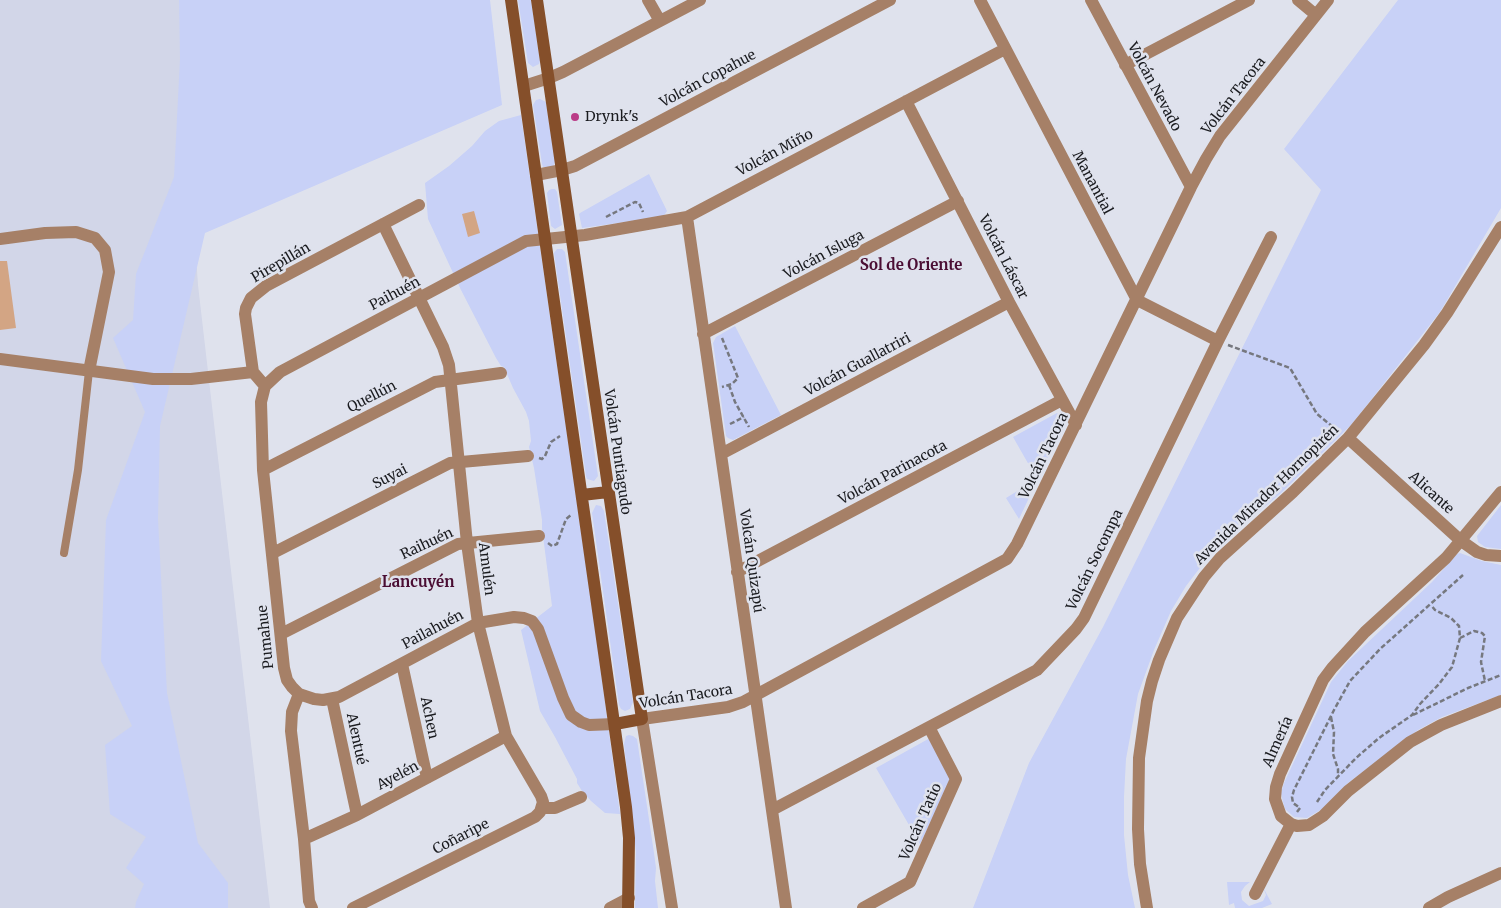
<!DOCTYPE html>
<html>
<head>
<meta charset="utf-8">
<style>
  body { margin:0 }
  canvas { display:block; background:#dfe2ed }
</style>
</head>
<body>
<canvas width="1501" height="908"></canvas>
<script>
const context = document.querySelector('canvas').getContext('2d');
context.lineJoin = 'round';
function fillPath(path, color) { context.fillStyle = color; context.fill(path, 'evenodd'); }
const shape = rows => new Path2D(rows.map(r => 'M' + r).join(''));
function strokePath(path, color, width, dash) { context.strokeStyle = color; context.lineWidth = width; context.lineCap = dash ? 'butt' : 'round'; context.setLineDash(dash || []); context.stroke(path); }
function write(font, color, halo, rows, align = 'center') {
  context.font = font + ' Merriweather,serif'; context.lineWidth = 5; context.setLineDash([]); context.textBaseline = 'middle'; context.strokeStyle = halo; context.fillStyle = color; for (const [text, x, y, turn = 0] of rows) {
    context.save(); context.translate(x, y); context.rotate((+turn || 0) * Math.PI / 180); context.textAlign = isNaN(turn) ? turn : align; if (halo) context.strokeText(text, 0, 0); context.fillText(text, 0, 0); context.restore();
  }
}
const built = shape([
  [0,0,179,0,198,285,270,908,0,908]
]);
const green = shape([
  [179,0,490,0,502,105,205,233,160,426,158,519,167,693,198,843,228,883,228,908,135,908,136,902,144,884,126,868,146,837,110,814,105,745,132,726,101,661,106,520,145,412,113,338,133,320,136,274,174,177,180,59],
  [518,0,531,0,540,61,539,64,533,67,528,63],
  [1398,0,1501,0,1501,208,1440,312,1363,410,1350,426,1281,493,1223,542,1206,560,1186,586,1171,611,1154,650,1138,694,1126,759,1124,797,1124,835,1128,875,1135,908,973,908,1029,763,1103,627,1321,190,1284,149],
  [540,99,546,102,555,162,553,167,543,167,542,164,533,105,536,100],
  [521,115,597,643,620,814,605,813,591,801,582,791,577,783,577,779,555,737,540,711,521,630,552,606,542,528,542,520,534,468,529,447,531,441,529,421,526,412,513,388,504,367,501,366,496,358,461,290,428,219,425,183,449,166,472,146,485,131,499,121],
  [649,174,667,211,665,214,662,217,582,228,579,214,580,213],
  [552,189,555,189,557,192,562,225,555,229,551,226,547,193,549,190],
  [557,249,562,249,565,252,598,476,594,481,587,479,586,476,554,253],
  [735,326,781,415,733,440,728,438,726,436,713,343,716,337],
  [1057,413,1061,414,1063,417,1063,426,1019,519,1006,498,1037,479,1013,437],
  [596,505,601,506,604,511,633,702,630,709,625,711,621,709,619,705,592,513],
  [1501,505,1501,549,1485,547,1478,542,1477,536],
  [1460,553,1482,561,1501,565,1501,695,1442,717,1418,730,1348,783,1322,809,1307,818,1294,817,1285,809,1283,802,1281,793,1284,783,1331,682,1348,661,1432,582,1457,554],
  [629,735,633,736,637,739,654,853,656,868,655,881,658,908,635,908,636,852,624,744,626,736],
  [930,738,952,777,920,844,876,768],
  [1227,882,1250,882,1245,886,1241,892,1242,900,1249,906,1263,901,1266,895,1263,887,1272,904,1262,908,1235,908,1234,903,1229,905]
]);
const building = shape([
  [474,211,480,233,468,237,462,214],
  [0,261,7,261,16,328,0,330]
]);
const path = shape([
  [606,217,635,202,639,203,643,212],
  [722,338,738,378,732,384,722,387],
  [1228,345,1290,368,1317,414,1338,431],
  [729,385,735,402,749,427],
  [730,424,744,417],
  [539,458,542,459,545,456,551,442,560,436],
  [548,543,552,546,557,544,566,519,571,515],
  [1460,638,1474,631,1482,633,1485,636,1481,662,1485,681],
  [1413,715,1468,688,1501,675],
  [1331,717,1334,732,1333,754,1338,769,1338,777],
  [1317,802,1325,790,1356,758,1379,738,1412,715,1420,704,1439,684,1452,667,1460,638,1459,626,1451,618,1435,610,1431,605],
  [1297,812,1300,808,1293,803,1292,797,1294,790,1334,710,1350,681,1380,649,1463,575]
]);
const service = shape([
  [64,553,78,470,89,371]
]);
const minor = shape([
  [648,0,660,21],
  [980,0,1137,300,1218,341],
  [1091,0,1191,187],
  [1298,0,1316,15],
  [1125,65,1249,0],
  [524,86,549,78,563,72,700,0],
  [906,101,1009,302,1076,425],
  [536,175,562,170,575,166,890,0],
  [687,217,786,908],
  [0,239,45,233,76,232,95,238,105,250,109,272,89,371],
  [703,334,958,201],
  [0,359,153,379,191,379,253,372],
  [265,386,253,372,245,314,246,308,251,298,266,286,419,205],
  [1348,438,1460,540,1477,552,1486,555,1501,556],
  [721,454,1009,302],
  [263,470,435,382,501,373],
  [1501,492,1446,558,1365,632,1332,668,1323,680,1280,774,1276,787,1275,799,1281,816,1291,824,1297,826,1309,825,1323,816,1348,791,1410,742,1441,725,1501,701],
  [273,553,450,463,528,456],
  [737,572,1062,400],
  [281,634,458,544,539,536],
  [402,664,427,778],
  [299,694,292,712,291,731,304,839,309,901,312,908],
  [332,699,357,815],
  [615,724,589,725,581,722,571,715,563,698,538,629,532,621,524,618,514,617,478,623,339,697,323,700,314,699,299,694,292,687,287,680,284,668,263,470,261,402,265,386,280,372,526,241,585,235,687,217,1005,49],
  [542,808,555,808,581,797],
  [772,810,1037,670,1076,629,1084,618,1218,341,1271,237],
  [304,839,357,815,506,736],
  [1255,894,1291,824],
  [353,908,535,817,540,812,543,802,541,796,506,736,478,623,467,543,449,365,443,347,383,224],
  [610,908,629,898],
  [672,908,642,719,728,707,743,702,1007,559,1017,544,1191,187,1206,159,1220,136,1328,0],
  [863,908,910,882,956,779,929,727],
  [1147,908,1140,864,1138,829,1139,758,1147,701,1152,681,1159,660,1177,618,1204,577,1220,558,1293,492,1348,438,1424,345,1447,313,1501,227],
  [1429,908,1448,897,1501,873]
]);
const secondary = shape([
  [511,0,626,807,629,838,628,908],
  [537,0,642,719,615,724],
  [582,495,608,492]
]);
const markers = [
  [575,117,5,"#ba3b87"]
];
const streetNames = [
  ["Volcán Copahue",708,79,-28],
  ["Volcán Nevado",1154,87,62],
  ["Volcán Tacora",1234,96,-52],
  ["Volcán Miño",775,153,-28],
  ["Manantial",1092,183,62],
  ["Volcán Isluga",824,255,-28],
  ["Volcán Láscar",1003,257,63],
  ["Pirepillán",281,263,-30],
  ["Paihuén",395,294,-28],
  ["Volcán Guallatriri",858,365,-28],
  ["Quellún",372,397,-27],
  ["Volcán Puntiagudo",617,452,82],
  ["Volcán Tacora",1044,456,-64],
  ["Volcán Parinacota",893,473,-28],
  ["Suyai",390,477,-27],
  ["Alicante",1431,493,42],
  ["Avenida Mirador Hornopirén",1267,495,-44],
  ["Raihuén",427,544,-25],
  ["Volcán Socompa",1095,560,-64],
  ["Volcán Quizapú",751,561,82],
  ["Amulén",486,569,83],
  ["Pailahuén",433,630,-28],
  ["Pumahue",266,637,-96],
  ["Volcán Tacora",686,697,-9],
  ["Achen",429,718,78],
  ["Alentué",356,739,78],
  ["Almería",1278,742,-66],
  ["Ayelén",398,776,-28],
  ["Volcán Tatio",921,822,-66],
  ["Coñaripe",461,837,-27]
];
const poiNames = [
  ["Drynk's",585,117]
];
const neighbourhoodNames = [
  ["Sol de Oriente",911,266],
  ["Lancuyén",418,583]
];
fillPath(built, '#d2d6e8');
fillPath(green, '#c8d1f7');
fillPath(building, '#d3a584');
strokePath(path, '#76787f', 2.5, [5, 2.5]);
strokePath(service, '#a68067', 8);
strokePath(minor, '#a68067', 12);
strokePath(secondary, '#854f2a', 12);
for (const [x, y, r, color] of markers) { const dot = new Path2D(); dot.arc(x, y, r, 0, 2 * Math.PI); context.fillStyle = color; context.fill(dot); strokePath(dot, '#dfe2ed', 2); }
write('14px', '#1a1b1f', '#dfe2ed', streetNames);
write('14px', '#1a1b1f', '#dfe2ed', poiNames, 'left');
write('bold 15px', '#4a0d33', '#dfe2ed', neighbourhoodNames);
</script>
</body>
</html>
